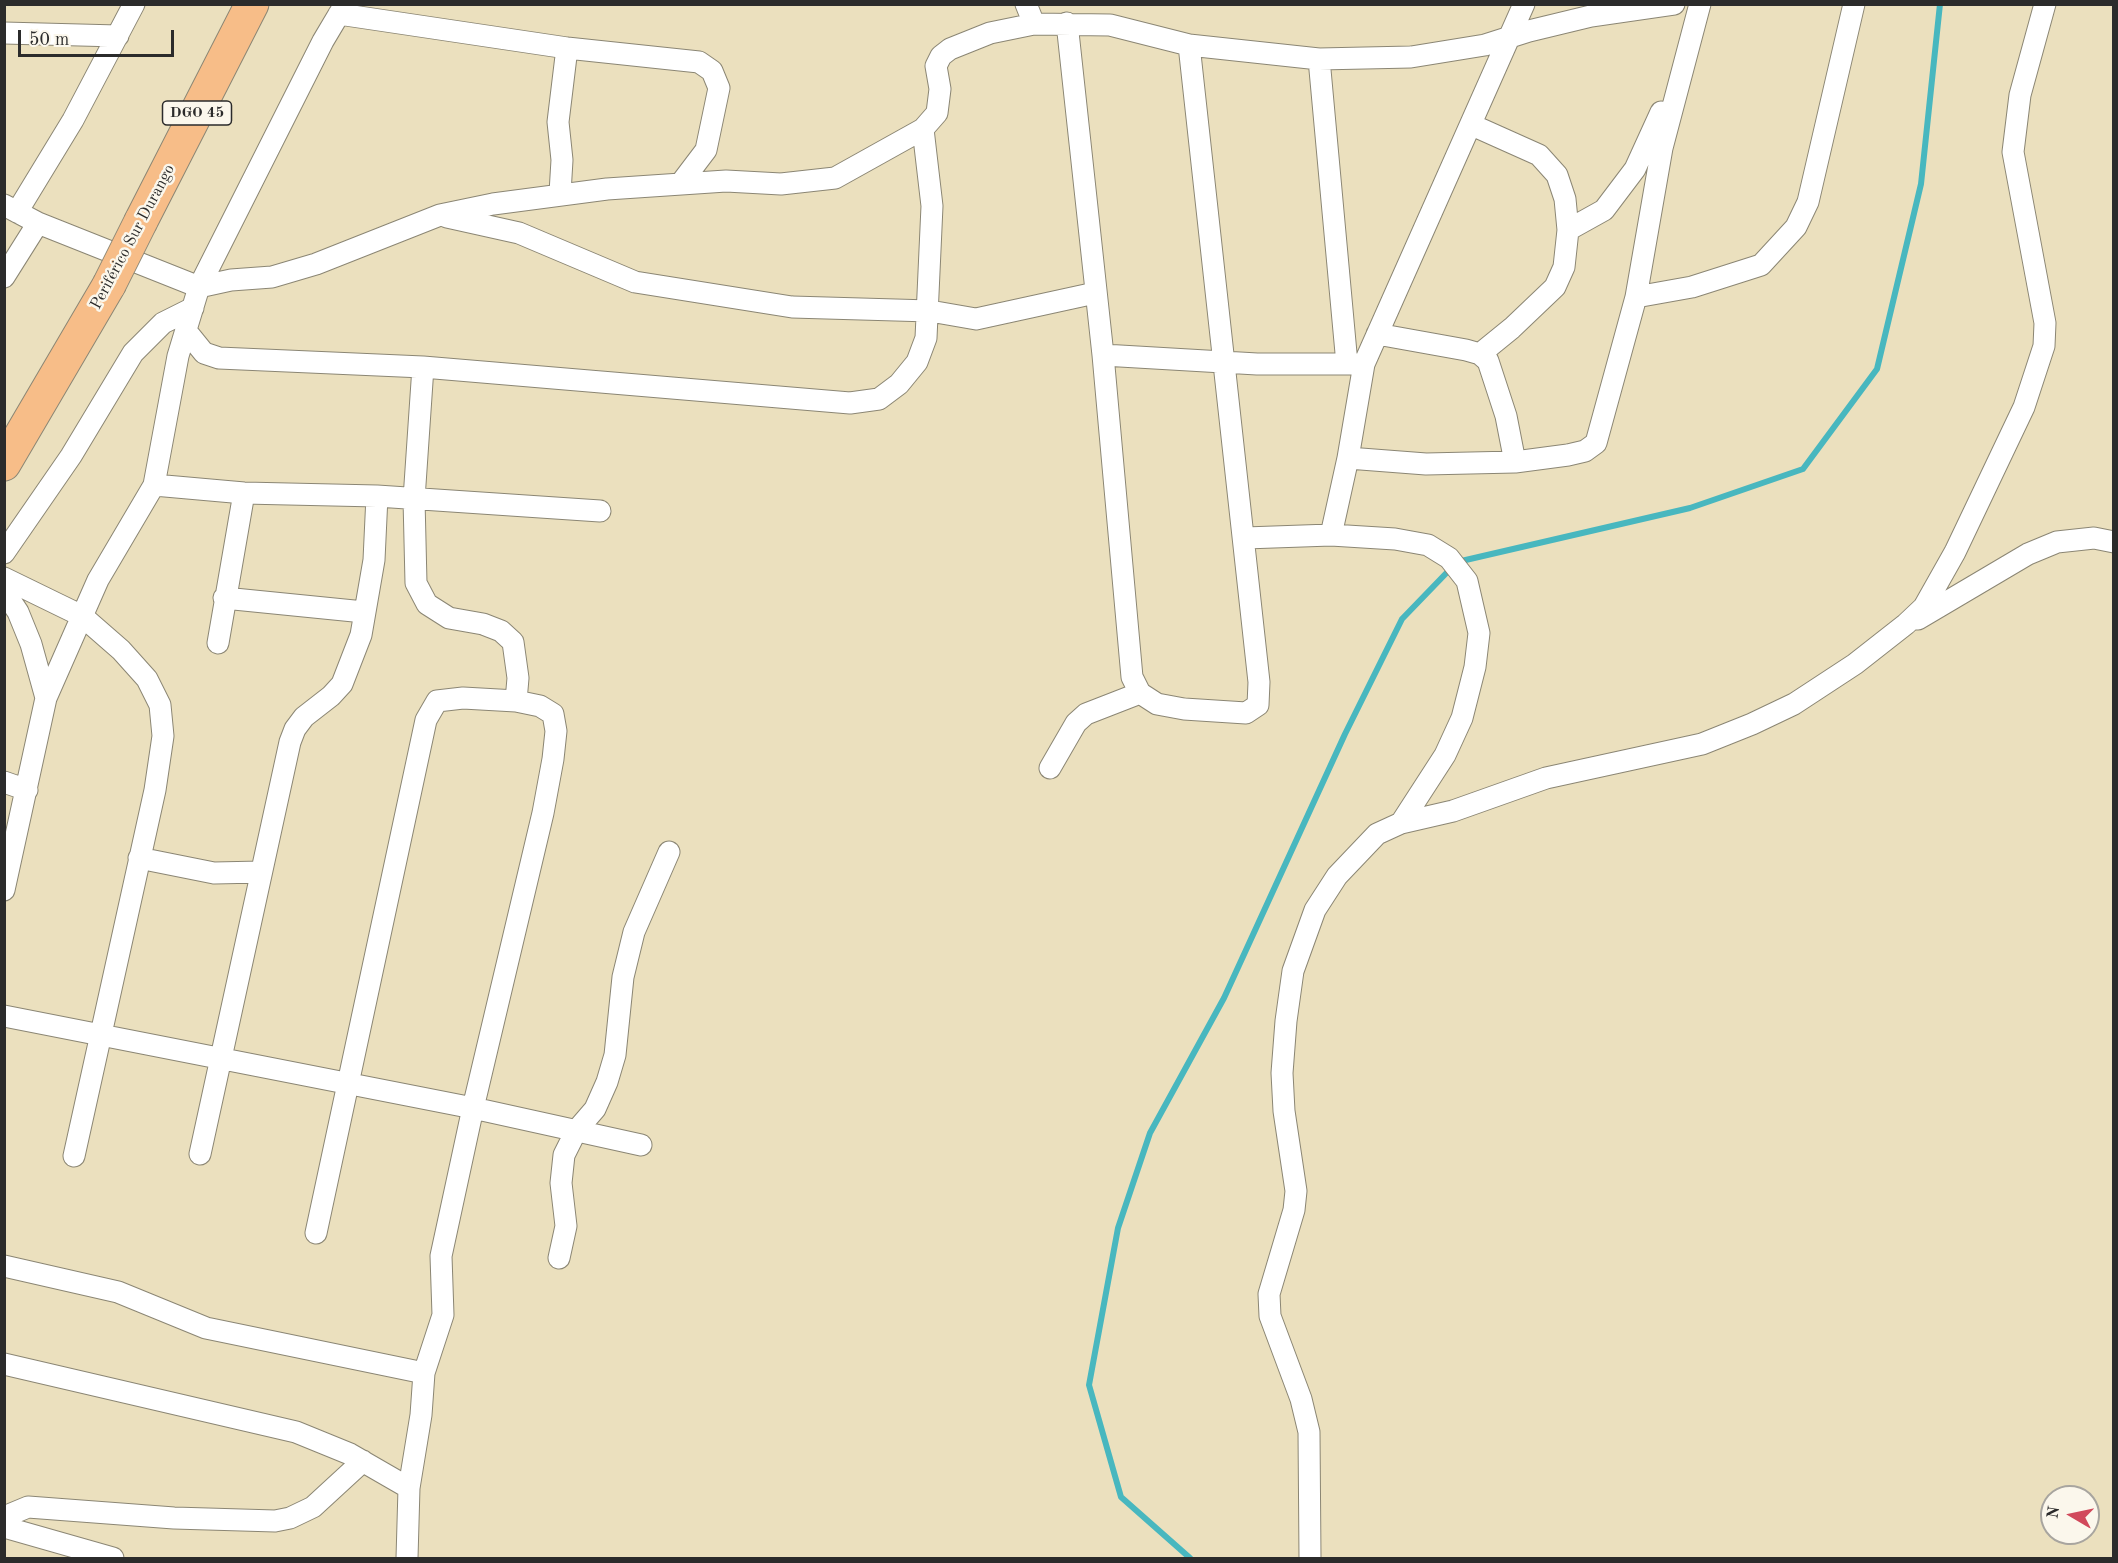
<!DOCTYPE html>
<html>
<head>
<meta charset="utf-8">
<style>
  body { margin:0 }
  #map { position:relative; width:2118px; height:1563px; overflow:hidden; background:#ebe0be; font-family:"Old Standard TT",serif }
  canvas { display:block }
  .frame { position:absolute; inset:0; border:6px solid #2b2b2b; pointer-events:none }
  .north { position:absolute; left:2040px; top:1485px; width:60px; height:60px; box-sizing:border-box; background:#fbf7ec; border:2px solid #a8a59f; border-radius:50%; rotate:279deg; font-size:16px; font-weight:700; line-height:24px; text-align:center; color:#2b2b2b }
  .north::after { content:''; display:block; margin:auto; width:21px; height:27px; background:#d1495b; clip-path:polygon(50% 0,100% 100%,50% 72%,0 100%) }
  .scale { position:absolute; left:18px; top:30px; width:156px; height:27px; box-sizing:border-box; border:3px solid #2b2b2b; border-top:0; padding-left:8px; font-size:18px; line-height:21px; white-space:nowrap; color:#2b2b2b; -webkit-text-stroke:4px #fbf7ec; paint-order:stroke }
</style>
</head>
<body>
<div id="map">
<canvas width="2118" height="1563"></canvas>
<div class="frame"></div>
<div class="north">N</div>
<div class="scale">50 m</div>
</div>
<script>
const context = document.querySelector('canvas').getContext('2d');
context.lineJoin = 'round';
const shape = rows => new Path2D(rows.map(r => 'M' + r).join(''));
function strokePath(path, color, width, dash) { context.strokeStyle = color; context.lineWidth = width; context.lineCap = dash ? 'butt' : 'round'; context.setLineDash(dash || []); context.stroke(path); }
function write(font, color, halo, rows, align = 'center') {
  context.font = font + ' "Old Standard TT",serif'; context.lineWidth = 5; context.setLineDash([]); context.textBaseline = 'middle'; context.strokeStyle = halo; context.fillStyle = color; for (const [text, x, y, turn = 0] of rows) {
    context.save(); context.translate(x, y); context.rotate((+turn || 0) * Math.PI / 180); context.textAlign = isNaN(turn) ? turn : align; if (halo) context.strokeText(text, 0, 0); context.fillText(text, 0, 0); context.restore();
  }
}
const stream = shape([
  [1190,1558,1121,1497,1089,1385,1118,1228,1150,1133,1224,998,1345,734,1402,619,1457,562,1690,508,1803,469,1877,369,1921,184,1940,4]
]);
const minor = shape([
  [1026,4,1034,24],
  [339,14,567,48,699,62,712,71,719,88,706,150,681,183],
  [1067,23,1103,355,1132,677,1140,693,1157,704,1184,709,1246,713,1258,705,1259,682,1189,45],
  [4,33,118,36],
  [1319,59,1347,364],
  [1472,125,1539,155,1557,175,1565,199,1568,230,1564,267,1555,287,1512,328,1480,354],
  [560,193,562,160,558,122,567,48],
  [4,205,38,223,199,287,231,280,272,277,316,264,440,215,493,204,607,189,726,181,781,184,835,178,923,129,937,113,940,89,936,66,941,56,950,49,990,33,1034,24,1110,25,1189,45,1319,59,1411,57,1485,45,1529,31,1591,16,1674,4],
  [17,212,73,120,134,4],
  [447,217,519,233,635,282,792,307,930,311,976,319,1095,293],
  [1568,230,1604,210,1635,169,1661,112],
  [4,277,38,223],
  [1636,297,1692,287,1761,265,1796,227,1808,202,1854,4],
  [187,332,204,353,219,358,423,367,850,403,879,399,899,384,917,362,926,338,932,206,923,129],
  [1377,334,1466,350,1480,354,1488,361,1506,416,1515,462],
  [1103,355,1257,364,1360,364],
  [423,367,414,499,416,583,427,604,449,618,483,624,501,631,513,642,518,678,516,701],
  [1348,458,1426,464,1515,462,1568,455,1585,451,1596,443,1636,297,1662,148,1700,4],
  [154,485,244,493,377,496,600,511],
  [1331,535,1348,458,1364,364,1524,4],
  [1245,538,1331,535,1395,539,1428,545,1449,558,1467,581,1479,633,1475,667,1462,718,1445,755,1401,823],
  [4,553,71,456,133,353,163,323,193,308],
  [4,578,82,616,121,650,147,679,160,705,163,736,155,790,74,1156],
  [4,591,18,612,31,644,46,698],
  [224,598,364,612],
  [1918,619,2028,554,2057,542,2094,538,2114,542],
  [218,643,244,493],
  [1050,768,1076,723,1086,714,1140,693],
  [4,782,27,790],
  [139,858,214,873,261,872],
  [4,890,46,698,98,580,154,485,178,356,199,287,323,41,345,4],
  [4,1016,473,1108,641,1145],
  [200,1154,290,742,295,729,304,717,331,696,342,684,361,635,374,560,377,496],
  [316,1233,426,720,437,701,463,698,516,701,540,706,553,714,556,731,553,759,543,813,473,1108,441,1256,443,1315,424,1373,421,1415,409,1488,407,1558],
  [559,1258,566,1226,561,1183,564,1155,576,1131,595,1109,607,1082,615,1055,623,977,634,932,669,852],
  [4,1266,118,1292,206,1328,424,1373],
  [4,1364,296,1432,350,1454,409,1488],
  [4,1517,28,1507,174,1518,275,1521,290,1518,313,1507,363,1461],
  [4,1527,113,1558],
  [1310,1558,1309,1432,1301,1399,1270,1316,1269,1294,1294,1210,1296,1191,1284,1111,1282,1073,1286,1021,1293,971,1315,910,1337,876,1377,834,1401,823,1453,811,1546,778,1702,744,1752,724,1794,704,1855,664,1906,624,1924,607,1955,552,2024,407,2044,346,2045,323,2013,152,2020,95,2045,4]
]);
const trunk = shape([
  [141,221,252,4],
  [4,464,109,285]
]);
const trunkBridge = shape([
  [109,285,141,221]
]);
const shields = [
  [197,113,69]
];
const shieldNames = [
  ["DGO 45",197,113]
];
const streetNames = [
  ["Periférico Sur Durango",133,237,-62]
];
strokePath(stream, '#48b7bf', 6);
strokePath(minor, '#8b8674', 23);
strokePath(trunk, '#8b8674', 35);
strokePath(minor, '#fff', 21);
strokePath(trunk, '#f7bd88', 33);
strokePath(trunkBridge, '#8b8674', 35, []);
strokePath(trunkBridge, '#f7bd88', 33);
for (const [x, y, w] of shields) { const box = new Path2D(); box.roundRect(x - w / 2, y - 12, w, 24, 4.5); context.fillStyle = '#fbf7ec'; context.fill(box); strokePath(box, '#2b2b2b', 1.5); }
write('bold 15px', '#2b2b2b', null, shieldNames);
write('16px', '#2b2b2b', '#fbf7ec', streetNames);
</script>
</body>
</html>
